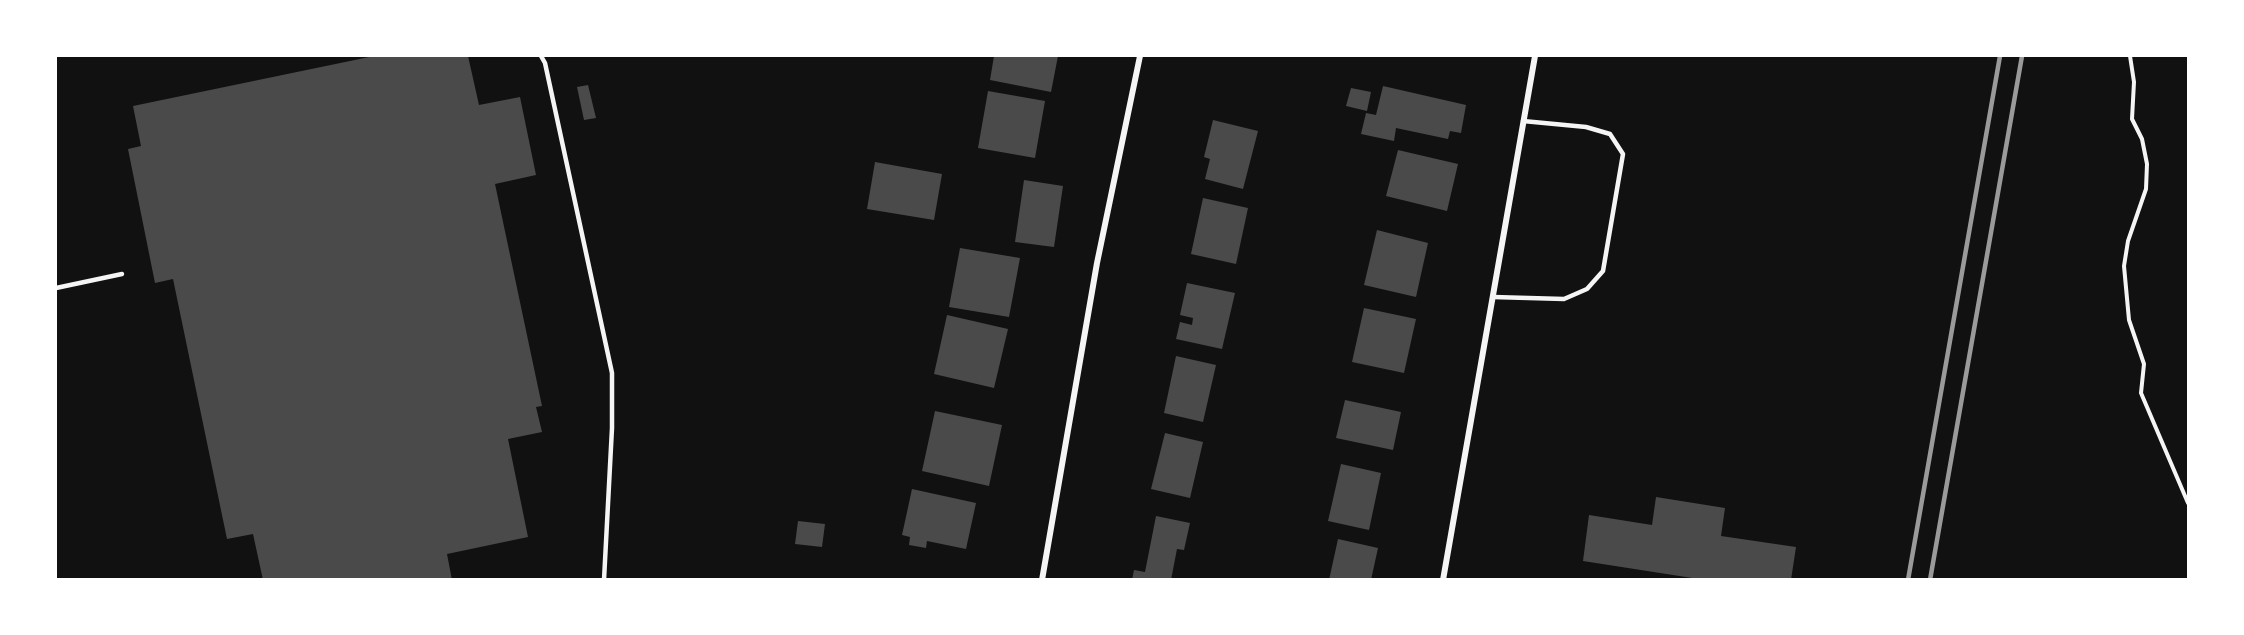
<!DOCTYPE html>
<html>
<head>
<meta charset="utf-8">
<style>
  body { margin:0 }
  #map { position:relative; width:2244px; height:635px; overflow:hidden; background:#111; font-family:Roboto,sans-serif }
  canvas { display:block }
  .frame { position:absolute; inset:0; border:57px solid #fff; pointer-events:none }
</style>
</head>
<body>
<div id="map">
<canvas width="2244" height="635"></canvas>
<div class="frame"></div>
</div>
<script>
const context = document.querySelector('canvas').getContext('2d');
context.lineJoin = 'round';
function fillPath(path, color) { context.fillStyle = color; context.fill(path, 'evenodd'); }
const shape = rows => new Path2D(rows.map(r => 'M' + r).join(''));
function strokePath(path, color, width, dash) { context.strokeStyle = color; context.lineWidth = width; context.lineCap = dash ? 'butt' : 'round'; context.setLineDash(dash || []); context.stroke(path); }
const building = shape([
  [374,56,468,56,479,105,520,97,536,175,495,184,542,406,536,407,542,432,508,439,528,537,447,554,452,580,263,580,253,534,227,539,173,279,155,283,128,149,141,146,133,106],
  [994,56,1058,56,1051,92,990,80],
  [588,85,596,118,584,120,577,87],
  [1383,86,1466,105,1461,133,1450,131,1448,139,1396,128,1394,141,1361,134,1366,113,1376,115],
  [1351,88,1371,92,1367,111,1346,106],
  [988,91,1045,101,1035,158,978,148],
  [1213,120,1258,131,1243,189,1205,179,1210,159,1204,157],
  [1398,150,1458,164,1447,211,1386,196],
  [875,162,942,174,934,220,867,209],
  [1024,180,1063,186,1054,247,1015,242],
  [1203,198,1248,208,1236,264,1191,254],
  [1377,230,1428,243,1416,297,1364,285],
  [960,248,1020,258,1009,317,949,307],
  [1187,283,1235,293,1222,349,1176,339,1180,322,1192,325,1193,318,1180,315],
  [1364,308,1416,319,1404,373,1352,362],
  [947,315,1008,329,994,388,934,374],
  [1176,356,1216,365,1203,422,1164,413],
  [1345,400,1401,412,1393,450,1336,438],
  [935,411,1002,425,989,486,922,471],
  [1165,433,1203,442,1190,498,1151,489],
  [1341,464,1381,473,1369,530,1328,521],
  [912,489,976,503,966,549,927,541,926,548,909,545,910,537,902,535],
  [1656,497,1725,508,1721,536,1796,547,1791,580,1705,580,1583,561,1589,515,1652,525],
  [1156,516,1190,523,1184,550,1177,549,1171,580,1132,580,1134,570,1145,572],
  [798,521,825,524,822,547,795,544],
  [1338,539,1378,548,1371,580,1329,580]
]);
const path = shape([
  [2130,56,2134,82,2132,119,2142,139,2147,164,2146,189,2128,241,2124,266,2129,320,2144,364,2141,393,2188,503]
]);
const service = shape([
  [541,56,545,63,612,373,612,428,604,580],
  [56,288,122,274],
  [1493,297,1564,299,1587,289,1603,271,1623,154,1610,134,1586,127,1523,121]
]);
const minor = shape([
  [1042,580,1097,263,1140,56],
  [1443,580,1535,56]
]);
const rail = shape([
  [1908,580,2000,56],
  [1930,580,2022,56]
]);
fillPath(building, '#4a4a4a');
strokePath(path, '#f5f5f5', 4);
strokePath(service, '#f5f5f5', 4.5);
strokePath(minor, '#f5f5f5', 6);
strokePath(rail, '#9a9a9a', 4.5);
</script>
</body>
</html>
